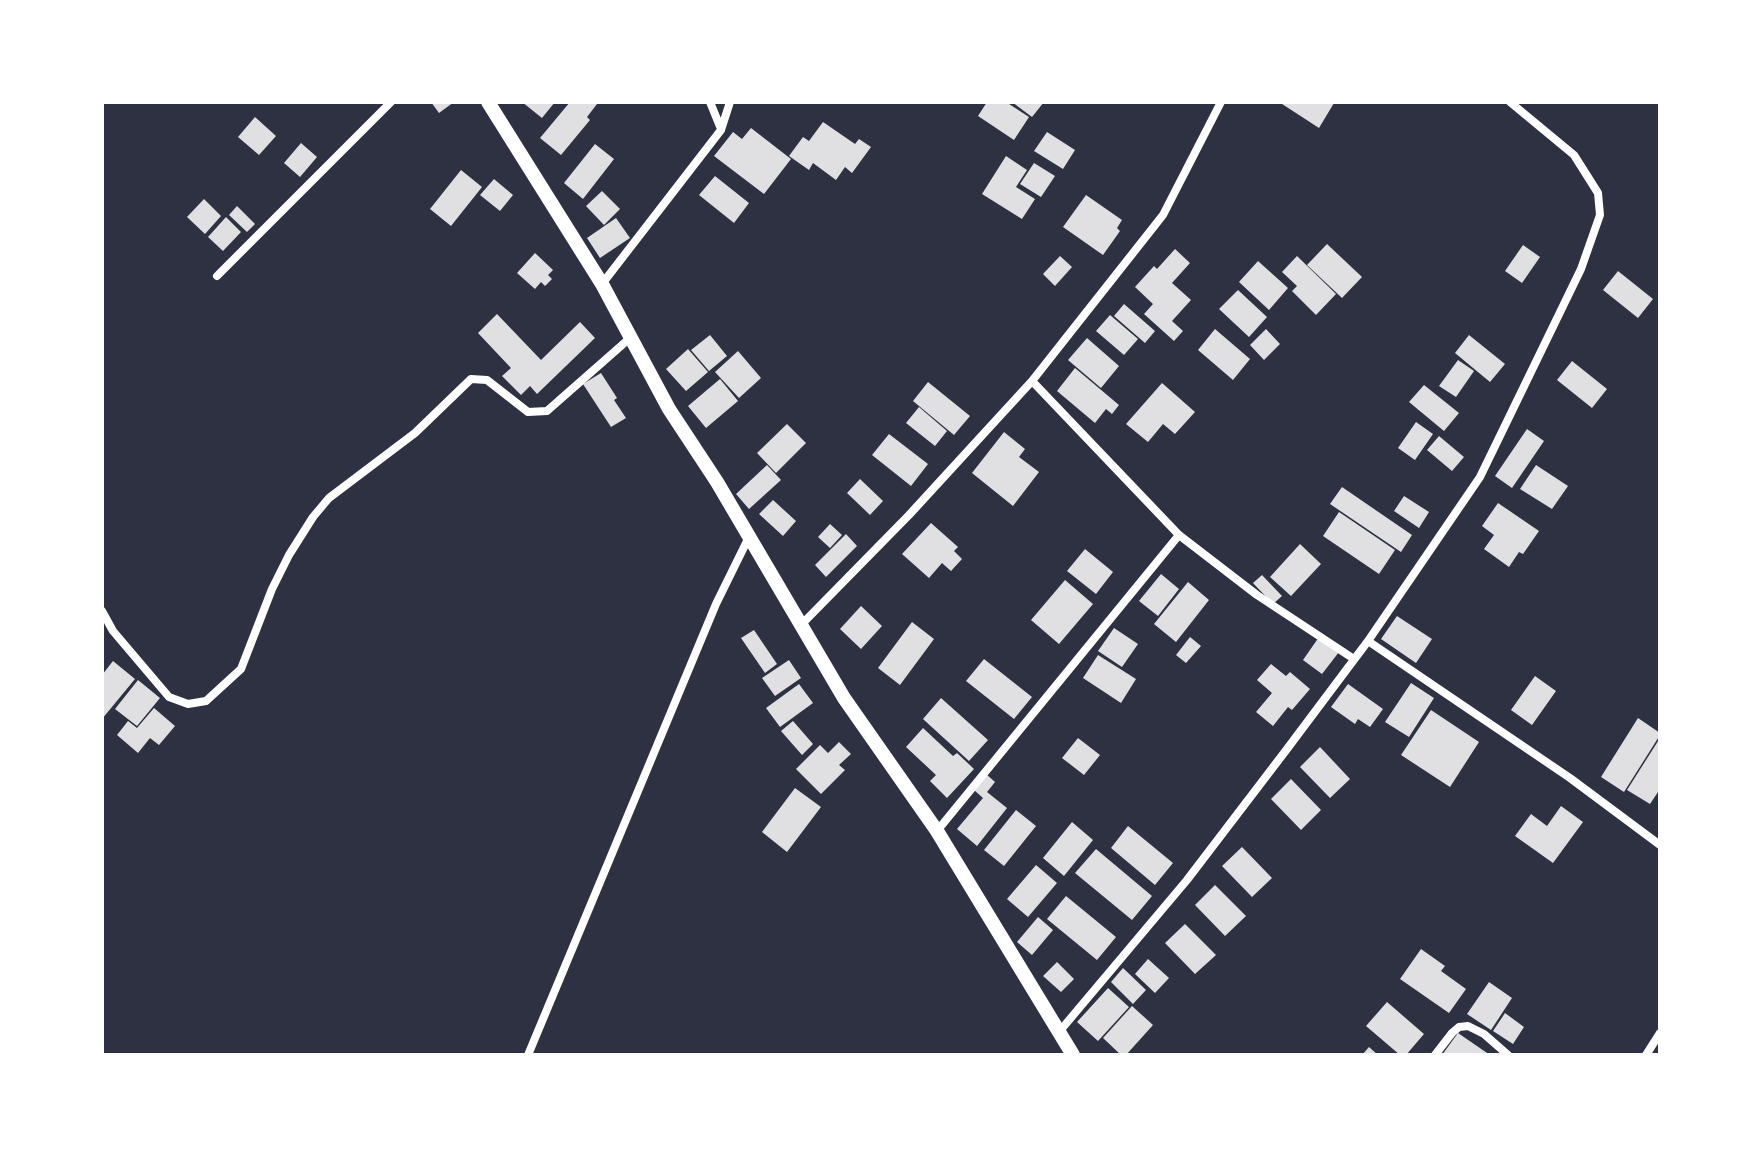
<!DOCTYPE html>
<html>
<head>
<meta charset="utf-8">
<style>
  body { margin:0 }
  #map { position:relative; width:1762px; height:1157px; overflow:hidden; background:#2d3142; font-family:"Noto Sans",sans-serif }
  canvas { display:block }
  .frame { position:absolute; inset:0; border:104px solid #fff; pointer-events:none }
</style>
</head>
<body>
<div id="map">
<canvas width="1762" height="1157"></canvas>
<div class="frame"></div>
</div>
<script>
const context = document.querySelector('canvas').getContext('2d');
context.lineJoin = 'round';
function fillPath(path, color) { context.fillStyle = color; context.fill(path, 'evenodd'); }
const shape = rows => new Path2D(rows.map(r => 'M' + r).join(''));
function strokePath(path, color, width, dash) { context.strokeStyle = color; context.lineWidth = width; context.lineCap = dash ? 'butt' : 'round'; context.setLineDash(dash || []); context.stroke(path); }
const building = shape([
  [431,102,454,102,439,113],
  [522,102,555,102,542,118],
  [594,102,597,104,587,117,590,120,561,155,540,138,570,102],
  [987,102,1006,102,1029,117,1014,140,978,116],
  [1012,102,1044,102,1032,117],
  [1279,102,1332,102,1334,103,1319,128],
  [255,117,276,136,259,155,238,137],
  [823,122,855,144,859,139,871,147,852,173,845,167,836,180,813,163,809,170,789,156,803,137,809,141],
  [751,128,791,159,764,194,714,156,733,132,742,139],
  [1047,132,1075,150,1063,169,1034,151],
  [301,143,317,157,300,177,284,163],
  [595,144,614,159,583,199,564,183],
  [1006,156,1027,170,1016,187,1035,199,1022,219,982,194],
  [1034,163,1055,176,1041,197,1020,184],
  [461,170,482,187,451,226,430,209],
  [715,176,749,203,734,223,699,195],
  [494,179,513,195,500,211,480,195],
  [602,191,620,209,604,225,586,206],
  [1086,195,1122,220,1117,228,1120,231,1103,255,1063,227],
  [204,199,221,216,205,234,187,217],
  [237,206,255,224,247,232,229,215],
  [226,217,241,232,223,251,208,237],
  [616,218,630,238,600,258,587,238],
  [1327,244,1362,277,1342,298,1307,265],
  [1523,245,1540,257,1522,283,1505,271],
  [1175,249,1190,263,1172,283,1191,300,1172,321,1183,331,1174,341,1144,314,1153,304,1135,287,1154,266,1157,269],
  [535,253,553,270,548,275,552,279,545,286,541,282,535,289,517,273],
  [1060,256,1072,267,1055,286,1043,274],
  [1297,256,1336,294,1316,315,1292,291,1297,286,1282,272],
  [1258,261,1288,288,1269,310,1239,282],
  [1618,271,1653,299,1638,318,1603,290],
  [1238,290,1267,317,1249,337,1219,309],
  [1124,304,1155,331,1145,343,1114,316],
  [497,314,541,360,580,322,595,338,537,394,530,386,521,395,502,376,511,368,478,333],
  [1110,315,1138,339,1124,355,1096,331],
  [1215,329,1250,359,1233,380,1198,350],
  [1266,329,1280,344,1264,360,1250,345],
  [710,335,727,356,709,371,691,350],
  [1469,335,1505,364,1490,382,1455,353],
  [1087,338,1119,366,1101,388,1068,360],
  [688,349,708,372,686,391,666,369],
  [738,351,761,378,739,398,715,372],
  [1458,360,1474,371,1456,397,1439,386],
  [1572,361,1607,389,1592,408,1557,380],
  [1075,368,1119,405,1112,414,1106,409,1095,423,1057,391],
  [601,373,617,398,614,400,626,418,611,427,583,384],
  [720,379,738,401,706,428,688,406],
  [928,382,970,416,954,435,913,401],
  [1162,383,1195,412,1175,434,1163,424,1148,442,1126,424],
  [1424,385,1459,413,1444,431,1409,402],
  [919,407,947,431,935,446,906,423],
  [1416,422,1433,434,1415,460,1398,448],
  [787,424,806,443,776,473,757,453],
  [1527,429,1544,441,1512,488,1495,476],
  [1004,432,1025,449,1019,457,1039,472,1013,506,972,473],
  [889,434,928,464,911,486,872,455],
  [1439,436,1464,457,1452,471,1427,450],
  [767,465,781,480,749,509,736,494],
  [1536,465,1568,486,1552,509,1520,489],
  [860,479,883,501,870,515,847,493],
  [1342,487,1412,535,1401,552,1330,504],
  [1404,496,1429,512,1419,528,1394,511],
  [773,500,796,521,783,536,759,514],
  [1498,503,1539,531,1523,554,1519,552,1509,567,1484,549,1494,535,1482,526],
  [1339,512,1395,550,1379,574,1323,536],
  [931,523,958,547,954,551,962,559,951,571,942,563,929,578,902,554],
  [830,524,842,535,830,548,818,537],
  [846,534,857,546,826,577,815,565],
  [1300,544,1321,564,1291,596,1270,577],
  [1085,549,1113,572,1096,594,1067,571],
  [1161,574,1179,589,1158,616,1139,601],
  [1262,575,1282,596,1273,604,1253,583],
  [1065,580,1093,604,1059,644,1031,620],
  [1188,582,1209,600,1176,642,1154,624],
  [861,606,882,626,861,649,840,629],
  [1397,616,1432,639,1416,663,1381,639],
  [912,622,934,639,900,685,878,668],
  [1114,628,1138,644,1122,667,1098,651],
  [754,630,777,664,765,673,741,638],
  [1190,637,1201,646,1186,663,1176,655],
  [1319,637,1339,652,1322,674,1303,660],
  [1098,655,1136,679,1121,703,1083,678],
  [984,659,1032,697,1014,719,966,681],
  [789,660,801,678,775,696,762,678],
  [113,661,135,679,102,719,102,675],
  [1271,664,1286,676,1290,672,1310,689,1292,710,1288,707,1273,726,1256,712,1272,693,1257,680],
  [1535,676,1556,691,1532,725,1511,710],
  [138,680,160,698,137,726,115,709],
  [1411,683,1434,698,1409,737,1385,722],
  [799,684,813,703,780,727,766,708],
  [1348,684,1383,709,1370,727,1358,719,1355,724,1331,707],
  [941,698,988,740,969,761,923,719],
  [154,708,175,726,159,745,150,738,138,753,117,735,128,721,137,728],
  [1431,710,1479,742,1450,787,1401,755],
  [1638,718,1660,733,1660,735,1624,792,1601,777],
  [793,721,813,744,802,755,781,731],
  [923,728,953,756,957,753,974,769,947,798,930,781,936,775,906,747],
  [1078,738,1100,755,1084,775,1062,758],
  [1660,738,1660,789,1650,804,1627,790],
  [839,742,851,754,839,765,845,770,821,794,796,769,820,745,828,753],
  [1320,747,1350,779,1330,798,1300,767],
  [986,774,995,782,987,792,1007,808,977,846,957,829,983,798,974,790],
  [1291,779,1321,810,1301,830,1271,799],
  [795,788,821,807,787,852,762,832],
  [1561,806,1583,822,1553,863,1515,836,1531,814,1547,826],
  [1016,810,1036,826,1004,866,984,850],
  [1072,822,1093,840,1064,876,1043,858],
  [1128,826,1173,863,1155,885,1111,848],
  [1242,847,1272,878,1252,897,1222,866],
  [1096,849,1152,896,1132,920,1075,873],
  [1036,865,1057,883,1028,917,1007,899],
  [1215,885,1246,916,1225,936,1195,905],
  [1066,896,1116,937,1097,960,1047,919],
  [1038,917,1053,930,1032,955,1017,942],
  [1185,924,1216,955,1195,974,1165,943],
  [1421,949,1445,966,1441,971,1466,989,1449,1013,1400,979],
  [1148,959,1169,978,1155,993,1135,974],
  [1057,962,1074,979,1061,992,1043,976],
  [1123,968,1146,990,1133,1004,1111,982],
  [1489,982,1512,998,1491,1030,1467,1014],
  [1108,988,1129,1007,1098,1041,1077,1022],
  [1387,1002,1424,1034,1406,1055,1400,1055,1366,1026],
  [1132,1006,1153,1025,1126,1055,1121,1055,1103,1038],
  [1505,1013,1524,1027,1513,1044,1493,1031],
  [1458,1033,1490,1055,1442,1055],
  [1369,1047,1378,1055,1362,1055]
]);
const minor = shape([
  [710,102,721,129],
  [217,276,391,102],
  [602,284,721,130,730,102],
  [1032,381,1179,535,1257,595,1354,659],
  [102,611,113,631,169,697,188,704,206,701,241,669,272,589,289,555,313,517,329,498,415,433,471,379,487,380,528,412,547,411,630,338],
  [802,624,909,515,1032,381,1163,215,1221,102],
  [1368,641,1570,778,1660,845],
  [937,831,1179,535],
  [1059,1032,1187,880,1287,749,1368,641,1480,477,1581,269,1600,215,1598,193,1574,155,1510,102],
  [528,1055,716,604,748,539],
  [1435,1055,1452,1033,1459,1027,1468,1026,1484,1034,1508,1055],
  [1646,1055,1660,1033]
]);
const tertiary = shape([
  [488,102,602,284,669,409,717,482,844,698,937,831,1073,1055]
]);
fillPath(building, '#e0e0e3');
strokePath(minor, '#fff', 8);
strokePath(tertiary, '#fff', 14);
</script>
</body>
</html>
